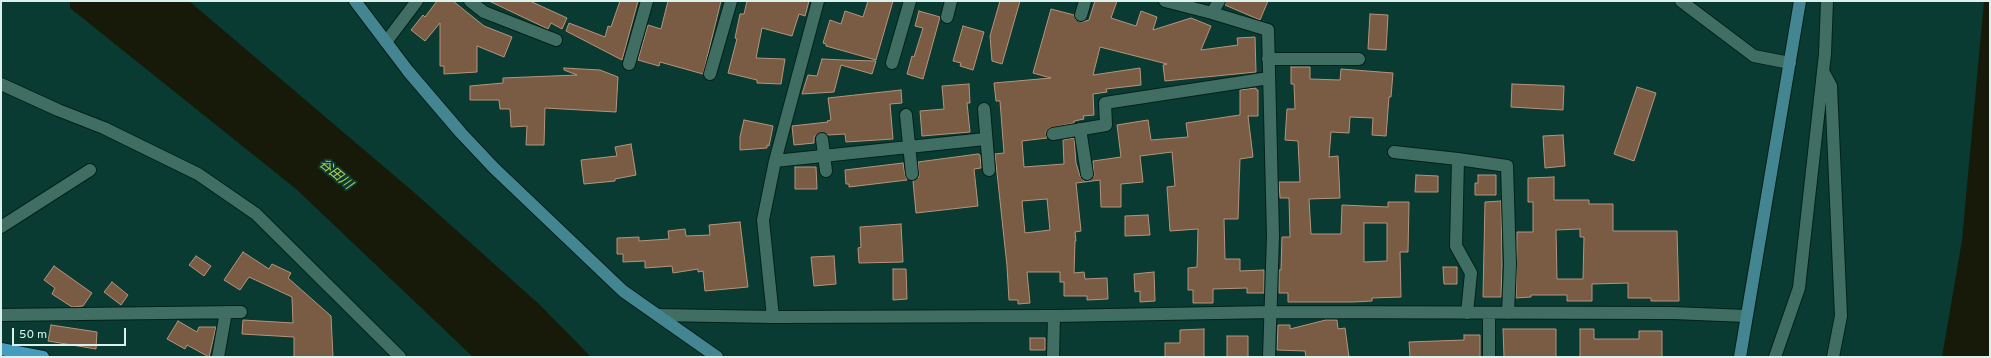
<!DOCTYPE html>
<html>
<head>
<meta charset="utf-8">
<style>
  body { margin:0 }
  #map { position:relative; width:1991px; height:358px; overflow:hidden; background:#0a3b32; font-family:Overpass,sans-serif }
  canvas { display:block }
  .frame { position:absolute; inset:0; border:2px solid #daf2eb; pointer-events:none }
  .scale { position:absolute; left:12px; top:328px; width:114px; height:18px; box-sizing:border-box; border:2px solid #daf2eb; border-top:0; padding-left:5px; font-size:12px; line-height:14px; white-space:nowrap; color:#daf2eb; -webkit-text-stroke:3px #0a3b32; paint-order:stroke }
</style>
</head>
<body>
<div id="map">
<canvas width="1991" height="358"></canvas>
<div class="frame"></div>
<div class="scale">50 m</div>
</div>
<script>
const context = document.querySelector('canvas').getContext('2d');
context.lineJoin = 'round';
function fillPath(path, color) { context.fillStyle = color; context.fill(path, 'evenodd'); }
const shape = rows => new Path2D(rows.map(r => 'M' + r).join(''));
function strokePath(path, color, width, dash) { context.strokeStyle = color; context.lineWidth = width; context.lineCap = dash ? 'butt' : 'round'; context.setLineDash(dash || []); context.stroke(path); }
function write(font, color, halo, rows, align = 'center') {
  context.font = font + ' Overpass,"Noto Sans JP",sans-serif'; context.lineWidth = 4; context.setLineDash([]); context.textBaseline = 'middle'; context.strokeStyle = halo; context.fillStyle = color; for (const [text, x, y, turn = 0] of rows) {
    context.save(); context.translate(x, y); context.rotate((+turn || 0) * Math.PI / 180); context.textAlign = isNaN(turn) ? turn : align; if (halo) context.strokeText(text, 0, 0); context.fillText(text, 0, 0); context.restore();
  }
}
const water = shape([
  [70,1,189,1,416,194,540,305,591,357,473,357,296,189,70,8],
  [1984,1,1990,1,1990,357,1942,357,1962,240]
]);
const building = shape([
  [437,1,453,1,484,26,512,37,504,57,477,46,477,72,444,74,444,66,440,66,440,23,425,41,411,30,423,15,425,17,437,1],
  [489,1,530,1,567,18,562,29,551,23,548,29,489,1],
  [620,1,638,1,622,60,566,31,569,23,605,37,608,26,611,27,620,1],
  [668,1,721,1,703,74,660,62,659,66,638,60,648,25,661,29,668,1],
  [747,1,809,1,805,16,799,14,792,36,762,28,756,58,785,59,781,84,757,83,757,80,728,73,737,39,735,38,740,14,744,14,747,1],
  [868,1,893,1,876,60,826,46,826,44,823,43,830,20,841,24,845,11,863,17,868,1],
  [1000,1,1020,1,1002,64,992,61,990,36,1000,1],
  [1095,1,1117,1,1111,18,1136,26,1141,11,1157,17,1153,30,1191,18,1211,26,1201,50,1238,45,1237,38,1255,37,1256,72,1165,81,1163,65,1167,64,1100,47,1093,75,1140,68,1141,85,1106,89,1107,92,1093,94,1094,115,1083,116,1084,119,1074,121,1074,123,1049,128,1046,132,1047,138,1022,141,1024,167,1064,164,1063,140,1074,138,1076,163,1080,176,1084,181,1089,181,1094,176,1093,161,1121,157,1117,125,1148,120,1151,140,1188,137,1186,123,1240,115,1240,90,1256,88,1256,90,1258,90,1258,116,1248,116,1253,157,1240,159,1238,219,1224,219,1225,259,1240,259,1240,271,1264,270,1264,293,1247,293,1247,288,1213,289,1213,303,1193,303,1193,290,1188,290,1188,268,1197,267,1198,229,1170,231,1167,187,1175,186,1172,152,1140,156,1143,182,1121,184,1121,207,1101,207,1100,180,1076,183,1081,231,1075,232,1076,241,1075,241,1074,273,1084,272,1085,279,1107,278,1108,299,1087,300,1087,296,1064,296,1064,282,1060,282,1060,272,1027,272,1030,303,1018,304,1018,300,1009,300,1007,266,995,154,1004,153,1000,101,996,101,994,83,1051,78,1033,73,1051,9,1074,15,1076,20,1082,22,1089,20,1095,1],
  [1047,199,1050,230,1025,233,1022,201,1047,199],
  [1226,1,1268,1,1260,20,1225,5,1226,1],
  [919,11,940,17,923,79,907,74,912,56,914,57,923,28,915,26,919,11],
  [1370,14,1388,15,1386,50,1368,49,1370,14],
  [963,26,984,32,973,70,960,66,961,63,953,61,963,26],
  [822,59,843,60,876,61,872,74,841,65,834,92,802,94,808,75,817,76,822,59],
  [1291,67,1310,67,1310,79,1340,80,1341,69,1393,73,1391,97,1389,97,1386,136,1372,135,1373,118,1350,117,1349,133,1331,132,1329,157,1338,156,1340,198,1309,199,1311,234,1341,234,1342,205,1388,207,1388,202,1409,202,1408,252,1400,252,1401,297,1372,298,1372,301,1353,302,1288,302,1288,293,1279,293,1279,270,1281,270,1282,237,1290,237,1289,198,1280,198,1279,182,1300,182,1298,141,1285,140,1287,109,1295,109,1294,84,1291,84,1291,67],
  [1364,223,1387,223,1387,261,1364,262,1364,223],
  [564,68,600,70,618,77,616,112,545,108,544,145,526,145,527,126,511,127,510,109,500,109,499,100,470,100,470,86,503,83,503,78,577,75,564,70,564,68],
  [969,84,970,103,967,103,970,132,922,136,920,111,944,109,942,86,969,84],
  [1512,84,1564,86,1563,110,1511,107,1512,84],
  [1637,87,1656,93,1634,161,1614,154,1637,87],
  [901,90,902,103,890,104,893,139,846,142,845,134,828,135,821,132,814,137,814,143,794,145,792,126,828,122,827,121,831,120,828,98,901,90],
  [744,120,773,126,769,146,767,145,767,148,740,150,740,137,744,120],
  [1563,135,1565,166,1545,168,1543,136,1563,135],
  [631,144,636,175,615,179,615,181,584,184,581,160,617,156,615,147,631,144],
  [978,154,980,155,981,168,974,169,978,206,916,213,913,181,919,177,918,162,978,154],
  [903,163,905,175,907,180,849,187,849,184,846,184,845,170,903,163],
  [795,167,816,167,817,189,795,189,795,167],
  [1416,175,1438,176,1438,192,1415,192,1416,175],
  [1478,175,1496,175,1496,195,1475,195,1475,183,1478,183,1478,175],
  [1554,177,1554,200,1589,200,1589,204,1613,204,1613,231,1677,231,1679,301,1651,301,1651,298,1628,298,1628,283,1592,284,1592,301,1567,301,1567,295,1531,295,1531,297,1516,298,1517,232,1533,232,1533,202,1528,202,1528,178,1554,177],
  [1580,229,1580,237,1584,237,1583,279,1557,279,1556,230,1580,229],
  [1501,201,1502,264,1501,297,1483,297,1485,202,1501,201],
  [1148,215,1150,235,1125,236,1125,216,1148,215],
  [740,222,748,287,705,291,703,271,698,272,698,269,673,273,672,266,645,268,645,261,623,262,623,254,617,254,617,238,639,237,639,241,669,239,668,231,685,229,686,236,710,235,709,225,740,222],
  [901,224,903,262,859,263,858,248,861,247,860,227,901,224],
  [243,252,269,269,272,264,291,273,288,278,331,316,333,357,294,357,294,337,242,334,243,320,293,323,292,297,249,277,240,290,224,280,243,252],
  [196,256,211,266,204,276,189,265,196,256],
  [834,256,836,284,814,286,811,257,834,256],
  [54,266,92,293,83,306,72,307,52,294,55,288,44,280,54,266],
  [1443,267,1457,267,1457,284,1444,284,1443,267],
  [893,269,906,269,907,299,893,300,893,269],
  [1154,272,1155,301,1140,302,1140,291,1135,292,1134,274,1154,272],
  [112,282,128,295,121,305,104,292,112,282],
  [1326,320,1337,320,1338,329,1345,328,1349,357,1306,357,1305,351,1277,350,1278,325,1290,325,1290,329,1326,320],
  [178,321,197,332,199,327,216,327,209,357,187,345,185,349,167,339,178,321],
  [51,325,97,332,96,349,48,341,51,325],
  [1204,329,1204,357,1165,357,1165,343,1180,343,1180,330,1204,329],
  [1503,329,1556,329,1556,357,1504,357,1503,329],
  [1580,329,1594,329,1594,339,1639,339,1639,331,1662,331,1662,357,1580,357,1580,329],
  [1464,335,1480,335,1480,357,1410,357,1409,342,1464,340,1464,335],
  [1227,336,1248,336,1248,357,1227,357,1227,336],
  [1030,338,1045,338,1045,350,1030,350,1030,338]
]);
const street = shape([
  [470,1,484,12,556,40],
  [1165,1,1212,13,1268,30,1273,236,1269,357],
  [1681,1,1754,56,1790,63],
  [1212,13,1219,1],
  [1081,15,1085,1],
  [947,17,951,1],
  [386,42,417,1],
  [1268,59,1359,59],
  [892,63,910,1],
  [629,64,647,1],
  [1823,71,1831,86,1841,316,1833,357],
  [710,74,731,1],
  [1,84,58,110,104,128,198,174,256,214,400,357],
  [984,109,989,170],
  [906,115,912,174],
  [1080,129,1087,174],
  [1053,134,1106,125,1105,103,1269,78],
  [822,139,826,171],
  [1394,152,1458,159,1507,166,1510,264,1508,313],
  [1458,159,1456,246,1471,273,1467,313],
  [775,161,985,139],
  [1,227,90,170],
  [1489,313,1489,357],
  [1,315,241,312],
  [659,315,773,317,1054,316,1271,312,1673,313,1746,316],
  [773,317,763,220,775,161,818,1],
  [218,357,226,312],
  [1053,357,1054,316],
  [1775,357,1799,288,1825,54,1827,1]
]);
const secondary = shape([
  [355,1,408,71,461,133,494,168,623,291,717,357],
  [1740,357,1800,1]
]);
const primary = shape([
  [1,349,43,357]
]);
const waterNames = [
  ["谷田川",335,175,40]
];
fillPath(water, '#171a08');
fillPath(building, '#7a5b44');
strokePath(building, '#b6947c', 1);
strokePath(street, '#00211a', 14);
strokePath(secondary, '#00211a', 14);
strokePath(primary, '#00211a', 14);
strokePath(street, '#416e63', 12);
strokePath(secondary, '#438590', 12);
strokePath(primary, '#459cbe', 12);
write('italic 13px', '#bbce51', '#0a3b32', waterNames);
</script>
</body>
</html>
